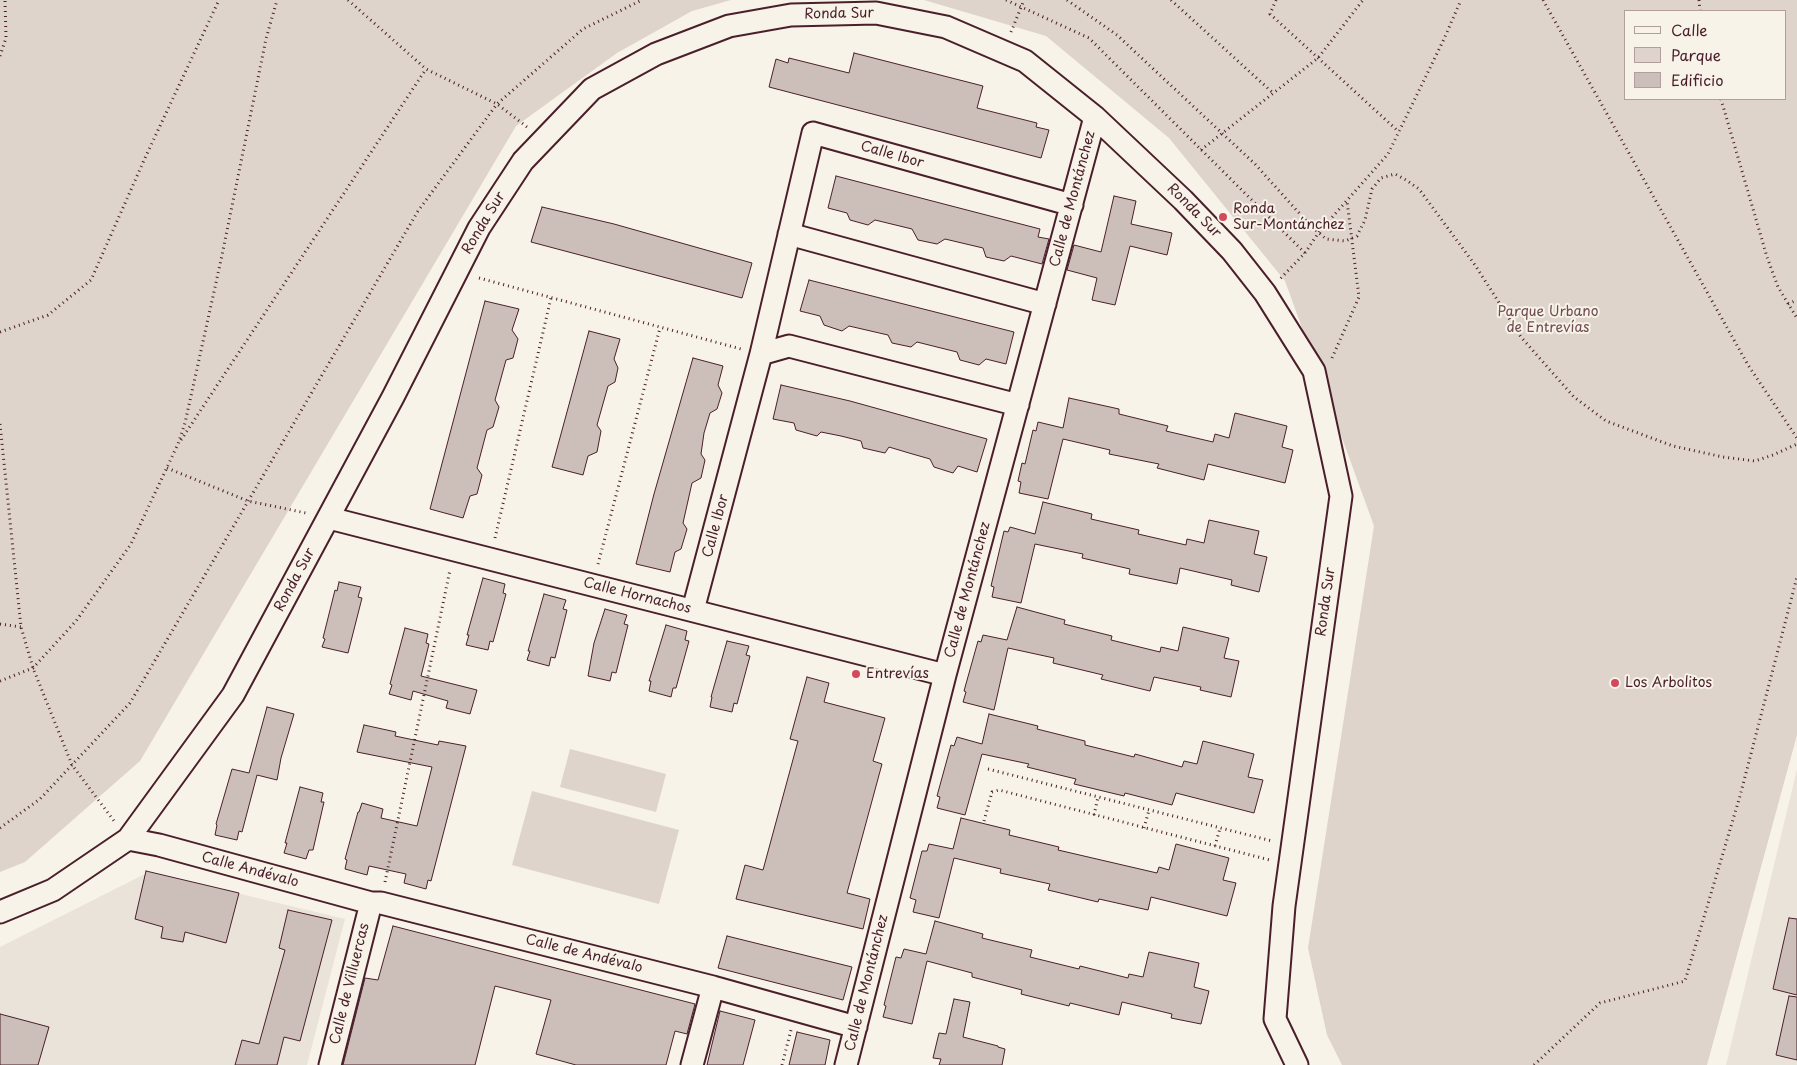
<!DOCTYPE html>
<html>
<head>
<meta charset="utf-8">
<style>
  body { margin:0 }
  #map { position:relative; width:1797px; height:1065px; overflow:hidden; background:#f7f3e8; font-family:"Playpen Sans",sans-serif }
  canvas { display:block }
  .legend { position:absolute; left:1624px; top:10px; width:162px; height:90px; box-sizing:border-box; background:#f7f3e8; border:1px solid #b29e9c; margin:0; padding:6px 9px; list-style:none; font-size:15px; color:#4a1f2b }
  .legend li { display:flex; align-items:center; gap:10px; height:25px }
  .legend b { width:25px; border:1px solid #b29e9c }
</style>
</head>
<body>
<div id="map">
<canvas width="1797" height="1065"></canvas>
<ul class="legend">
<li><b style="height:6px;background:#f7f3e8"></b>Calle</li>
<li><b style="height:14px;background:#ded4cc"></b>Parque</li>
<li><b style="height:14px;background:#ccbfb9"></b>Edificio</li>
</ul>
</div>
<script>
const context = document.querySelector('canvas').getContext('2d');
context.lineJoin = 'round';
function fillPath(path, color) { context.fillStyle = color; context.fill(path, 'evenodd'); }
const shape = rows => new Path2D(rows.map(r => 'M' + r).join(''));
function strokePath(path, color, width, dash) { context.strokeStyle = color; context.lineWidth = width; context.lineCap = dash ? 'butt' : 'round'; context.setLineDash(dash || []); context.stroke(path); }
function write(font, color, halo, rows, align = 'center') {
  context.font = font + ' "Playpen Sans",sans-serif'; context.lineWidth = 4; context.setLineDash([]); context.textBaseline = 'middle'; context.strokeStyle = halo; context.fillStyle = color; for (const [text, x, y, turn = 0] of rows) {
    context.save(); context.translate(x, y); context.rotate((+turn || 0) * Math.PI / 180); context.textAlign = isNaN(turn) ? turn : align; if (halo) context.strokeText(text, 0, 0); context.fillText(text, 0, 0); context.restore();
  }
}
const built = shape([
  [1797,769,1797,1065,1726,1065],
  [149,872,345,919,307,1065,0,1065,0,947]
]);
const green = shape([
  [0,0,731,0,692,11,617,53,516,126,140,761,25,862,0,872],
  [924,0,1797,0,1797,735,1707,1065,1342,1065,1327,1035,1308,948,1374,526,1285,281,1169,138,1046,36],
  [1626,11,1786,11,1786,99,1626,99],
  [570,749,666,774,656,812,560,787],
  [532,791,679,830,659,904,512,865]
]);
const building = shape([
  [854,53,983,86,977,108,1037,123,1036,127,1049,130,1041,158,769,87,776,59,788,63,789,58,849,73,854,53],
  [836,176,1040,229,1038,237,1049,239,1042,264,1011,256,1004,261,986,257,983,248,945,239,937,244,918,240,912,229,875,220,868,225,850,220,847,213,828,208,836,176],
  [1114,196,1136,201,1131,224,1172,233,1167,255,1130,246,1115,305,1092,300,1097,278,1067,270,1074,245,1101,252,1114,196],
  [542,207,614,224,752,263,742,298,531,242,542,207],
  [809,280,1014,332,1006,364,986,359,979,365,960,360,957,352,917,342,911,347,892,343,888,335,849,326,842,331,824,325,820,316,800,311,809,280],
  [485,301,519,309,512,330,518,339,513,358,506,360,495,400,499,407,493,427,487,430,477,468,482,475,477,494,470,496,463,518,430,509,485,301],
  [589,331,620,339,614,359,618,368,615,382,608,386,597,425,601,431,597,452,588,456,583,475,552,467,589,331],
  [693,358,723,366,718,385,722,393,717,409,710,413,704,433,701,454,705,460,701,478,692,483,683,523,687,529,681,549,675,552,670,572,636,564,654,494,693,358],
  [781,385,850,401,987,439,977,472,958,466,953,473,934,467,930,459,909,453,889,447,885,453,863,448,861,441,841,436,821,432,817,436,796,430,794,423,773,419,781,385],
  [1069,398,1119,409,1119,414,1168,426,1166,431,1213,442,1215,434,1229,438,1235,413,1287,426,1282,447,1293,450,1285,483,1208,464,1204,480,1157,468,1159,464,1109,454,1110,450,1063,439,1048,499,1019,493,1021,482,1018,481,1022,463,1025,464,1033,430,1036,431,1038,422,1063,428,1069,398],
  [1043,502,1092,514,1091,519,1139,530,1138,534,1186,545,1187,539,1204,543,1209,520,1259,531,1254,554,1267,557,1259,592,1231,585,1232,580,1180,568,1177,584,1129,574,1130,569,1082,558,1083,554,1035,544,1021,603,992,597,994,587,991,586,1004,531,1008,532,1010,527,1035,534,1043,502],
  [483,578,505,584,503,593,506,594,493,642,490,641,488,650,466,645,469,635,467,635,483,578],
  [339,582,361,587,358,597,362,598,348,653,322,647,325,639,323,638,335,590,337,591,339,582],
  [544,594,566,600,563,609,567,610,555,658,551,657,549,666,527,660,530,651,528,651,544,594],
  [1017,607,1065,620,1064,624,1112,636,1111,640,1160,652,1161,647,1178,651,1183,627,1229,638,1224,658,1239,661,1231,697,1200,690,1201,687,1154,677,1150,691,1101,679,1103,675,1053,663,1054,658,1008,648,994,710,963,702,966,692,964,691,978,641,981,642,983,635,1007,640,1017,607],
  [605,609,627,615,624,624,628,625,616,673,612,672,610,681,588,676,594,643,605,609],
  [666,625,687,631,685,640,689,641,676,688,673,688,671,697,649,691,651,681,649,681,666,625],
  [405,628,428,634,426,643,429,644,421,676,477,690,470,714,446,708,448,701,413,691,411,700,389,694,392,685,390,684,405,628],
  [727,641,749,646,746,655,750,656,737,704,734,703,732,712,710,707,712,697,711,697,727,641],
  [807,677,829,683,824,702,885,718,873,761,882,764,847,893,870,899,863,929,736,899,745,865,763,870,798,741,790,739,807,677],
  [267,707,294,714,281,758,277,780,257,775,242,832,239,831,237,840,215,835,217,825,216,824,232,769,249,773,267,707],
  [989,714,1038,726,1037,729,1085,741,1085,745,1134,757,1135,754,1182,767,1184,761,1197,764,1203,741,1254,754,1248,777,1263,780,1254,813,1176,793,1172,805,1125,793,1124,796,1074,784,1076,779,1027,767,1029,764,982,754,965,815,937,808,940,797,937,796,951,745,954,746,957,737,982,744,989,714],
  [364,725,396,732,395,736,438,745,439,741,466,746,431,881,428,880,426,889,404,883,406,874,369,866,367,875,345,869,347,860,345,859,358,812,359,812,362,803,383,809,381,818,417,826,432,767,357,752,364,725],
  [300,787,323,793,321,802,324,802,313,850,309,850,306,859,284,853,287,843,285,843,300,787],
  [961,818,1010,830,1009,835,1059,847,1058,850,1157,873,1159,867,1169,870,1176,844,1229,858,1223,880,1236,883,1227,916,1151,897,1148,910,1099,899,1098,902,1048,890,1050,884,1000,873,1001,869,954,858,939,918,913,912,916,900,910,898,922,851,927,851,929,844,953,849,961,818],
  [146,871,239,893,226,943,185,932,183,942,161,938,163,927,135,919,146,871],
  [288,910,332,920,300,1041,284,1037,277,1065,235,1065,242,1040,259,1044,285,950,279,948,288,910],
  [1789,918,1797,919,1797,995,1773,989,1789,918],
  [935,921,983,934,982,938,1032,950,1030,957,1079,969,1080,966,1128,978,1129,974,1143,977,1149,952,1199,963,1194,987,1209,991,1201,1024,1171,1018,1172,1014,1122,1002,1119,1015,1070,1003,1069,1006,1021,994,1022,990,972,977,972,973,927,961,912,1024,883,1017,886,1006,884,1005,896,957,901,958,904,949,926,954,935,921],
  [393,926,695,1004,687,1034,675,1031,666,1065,576,1065,536,1054,551,1000,495,986,475,1065,343,1065,365,978,378,980,393,926],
  [727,936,852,967,843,1000,718,968,727,936],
  [1789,996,1797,997,1797,1060,1776,1055,1789,996],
  [954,999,970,1002,963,1037,998,1046,998,1047,1005,1049,1002,1065,939,1065,941,1059,933,1058,939,1033,946,1034,954,999],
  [720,1011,755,1020,743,1065,707,1065,720,1011],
  [0,1014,49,1027,38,1065,0,1065,0,1014],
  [797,1032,830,1040,825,1065,789,1065,797,1032]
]);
const path = shape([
  [348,0,426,69,497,104,527,127],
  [1006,0,1089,38,1305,253,1280,279],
  [1067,0,1117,35,1255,164,1309,224,1326,239,1345,241,1357,236,1365,220,1372,189,1381,178,1395,174,1406,180,1419,189,1475,265,1521,337,1574,397,1606,421,1673,446,1723,457,1755,461,1773,455,1797,444],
  [1171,0,1273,93],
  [1276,0,1270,14,1399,132],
  [1543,0,1748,365,1797,438],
  [1699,0,1700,11],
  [1011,32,1024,0],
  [0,56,6,38,5,0],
  [1721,99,1767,257,1778,287,1797,318],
  [1201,150,1318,58,1363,0],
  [1305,253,1319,232,1388,154,1444,39,1461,0],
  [479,278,741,349],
  [1788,304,1797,300],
  [0,332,48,315,91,280,145,158,219,0],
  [1332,358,1359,297,1347,201],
  [0,424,21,627,33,668,72,765,114,821],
  [181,440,426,69],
  [167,468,248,501,306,513],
  [495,538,551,298],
  [598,564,660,328],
  [0,624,21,627],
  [0,681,33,668,76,621,131,544,178,444,185,423,221,260,266,39,277,0],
  [988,769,1272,841],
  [1094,815,1098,797],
  [984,821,992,792,999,790,1270,860],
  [0,828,40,799,130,703,418,211,497,104,583,29,642,0],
  [1144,828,1149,810],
  [1215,846,1220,828],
  [385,882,450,570],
  [782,1065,791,1030],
  [1534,1065,1600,1003,1685,981,1740,796,1797,577]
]);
const street = shape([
  [789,234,1045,304],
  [761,354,813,133,1072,205],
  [329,518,945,675],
  [693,610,761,354,789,346,1018,405],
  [128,839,159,845,371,903,381,903,713,987,856,1027],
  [0,912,53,890,128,839,233,695,393,397,479,228,523,161,592,89,656,54,729,26,791,15,876,13,946,27,1025,61,1095,117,1183,200,1232,251,1265,293,1314,371,1341,496,1284,906,1275,1019,1297,1065],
  [330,1065,371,903],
  [692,1065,713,987],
  [846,1065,945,675,1095,117]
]);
const markers = [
  [1223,217,5,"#d1495b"],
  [856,674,5,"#d1495b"],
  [1615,683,5,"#d1495b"]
];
const streetNames = [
  ["Ronda Sur",839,14,-1],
  ["Calle Ibor",892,155,16],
  ["Calle de Montánchez",1073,199,-75],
  ["Ronda Sur",1194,211,45],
  ["Ronda Sur",484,223,-59],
  ["Calle Ibor",716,526,-75],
  ["Ronda Sur",295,580,-62],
  ["Calle de Montánchez",968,590,-75],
  ["Calle Hornachos",637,596,14],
  ["Ronda Sur",1326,602,-82],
  ["Calle Andévalo",250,870,15],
  ["Calle de Andévalo",584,954,14],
  ["Calle de Montánchez",867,983,-76],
  ["Calle de Villuercas",350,984,-76]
];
const poiNames = [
  ["Ronda",1233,209],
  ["Sur-Montánchez",1233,225],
  ["Entrevías",866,674],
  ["Los Arbolitos",1625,683]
];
const parkNames = [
  ["Parque Urbano",1548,312],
  ["de Entrevías",1548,328]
];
fillPath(built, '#eae3da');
fillPath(green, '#ded4cc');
fillPath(building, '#ccbfb9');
strokePath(building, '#4a1f2b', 1);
strokePath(street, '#4a1f2b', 25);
strokePath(path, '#4a1f2b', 3, [1, 4]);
strokePath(street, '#f7f3e8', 21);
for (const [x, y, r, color] of markers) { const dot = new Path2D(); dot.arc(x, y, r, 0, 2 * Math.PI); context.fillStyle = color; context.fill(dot); strokePath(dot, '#f7f3e8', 2); }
write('14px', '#4a1f2b', '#f7f3e8', streetNames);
write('14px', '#4a1f2b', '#f7f3e8', poiNames, 'left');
write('14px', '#6f4c53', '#f7f3e8', parkNames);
</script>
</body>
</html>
